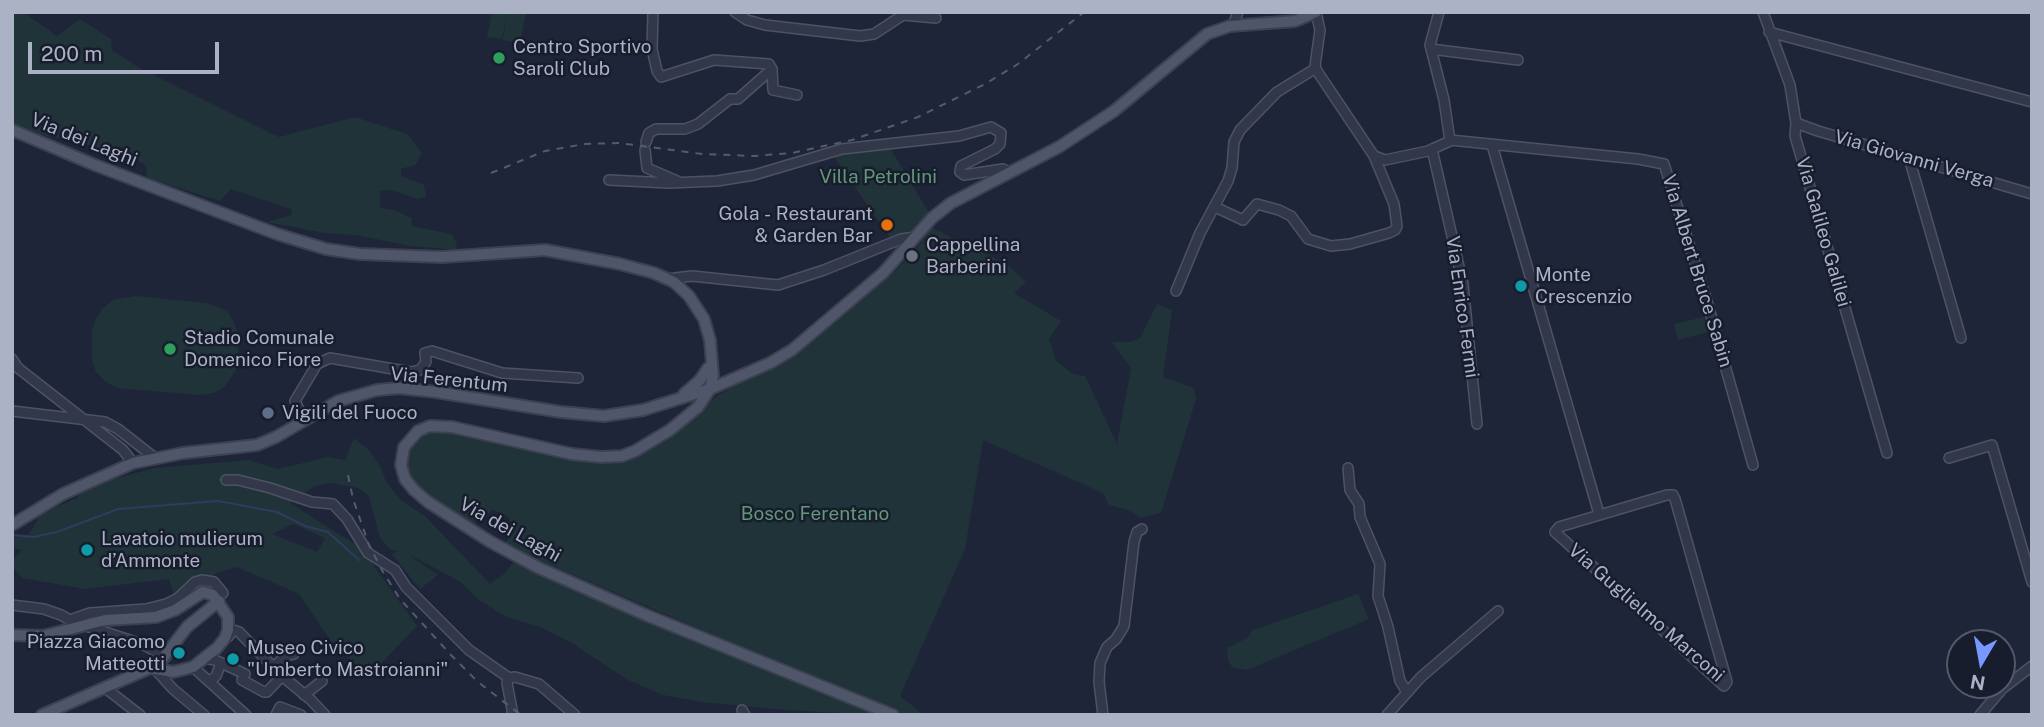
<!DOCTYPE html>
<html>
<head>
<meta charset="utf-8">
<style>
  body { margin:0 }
  #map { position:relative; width:2044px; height:727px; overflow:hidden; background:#1e2538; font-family:"Public Sans",sans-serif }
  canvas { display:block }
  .frame { position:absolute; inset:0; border:14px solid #acb2c6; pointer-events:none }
  .north { position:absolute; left:1946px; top:629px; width:70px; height:70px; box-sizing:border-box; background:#181d2d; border:2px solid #53596a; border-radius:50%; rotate:190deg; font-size:19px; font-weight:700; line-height:28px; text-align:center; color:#acb2c6 }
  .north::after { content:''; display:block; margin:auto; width:24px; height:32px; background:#7897ff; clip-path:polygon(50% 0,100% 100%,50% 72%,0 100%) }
  .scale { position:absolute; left:28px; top:42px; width:191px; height:32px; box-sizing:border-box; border:4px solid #acb2c6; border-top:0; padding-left:9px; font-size:21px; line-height:24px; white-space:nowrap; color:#acb2c6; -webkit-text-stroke:5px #181d2d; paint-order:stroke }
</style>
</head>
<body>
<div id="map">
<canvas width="2044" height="727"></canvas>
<div class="frame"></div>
<div class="north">N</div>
<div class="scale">200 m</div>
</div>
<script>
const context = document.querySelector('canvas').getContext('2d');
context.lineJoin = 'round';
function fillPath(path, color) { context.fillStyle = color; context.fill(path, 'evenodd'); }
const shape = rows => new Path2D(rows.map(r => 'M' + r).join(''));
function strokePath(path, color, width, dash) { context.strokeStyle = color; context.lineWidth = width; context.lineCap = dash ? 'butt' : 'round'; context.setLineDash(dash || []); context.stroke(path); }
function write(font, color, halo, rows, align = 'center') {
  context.font = font + ' "Public Sans",sans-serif'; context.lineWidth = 5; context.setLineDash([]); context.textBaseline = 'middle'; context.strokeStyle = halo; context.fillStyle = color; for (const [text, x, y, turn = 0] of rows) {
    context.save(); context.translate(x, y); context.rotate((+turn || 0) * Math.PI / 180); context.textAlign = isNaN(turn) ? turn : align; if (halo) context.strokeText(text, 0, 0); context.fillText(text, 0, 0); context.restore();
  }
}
const green = shape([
  [12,12,23,12,57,36,80,19,111,39,112,50,143,70,279,137,355,117,407,134,422,153,415,165,401,169,401,176,424,185,426,197,418,199,391,190,380,191,380,208,394,210,412,218,411,226,451,234,457,244,455,250,411,246,356,235,324,233,267,222,292,215,291,209,231,189,220,201,147,178,146,166,119,147,105,150,71,140,46,136,12,123],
  [492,12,526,12,520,43,503,40,507,15,502,39,487,37],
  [887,143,932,218,916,237,893,242,831,152],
  [932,228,1007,264,1026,282,1014,293,1061,321,1049,339,1056,361,1073,374,1085,376,1117,444,1131,368,1112,342,1132,342,1140,338,1157,304,1172,310,1163,377,1194,388,1196,399,1161,513,1141,518,1128,510,1109,505,1103,493,983,440,965,549,900,696,924,715,901,715,891,711,504,545,513,531,509,517,493,510,472,525,425,497,406,473,407,446,431,428,628,459,650,450,717,396,750,376,786,360,892,274,912,254],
  [136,296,206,303,221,308,229,313,238,332,238,356,237,369,224,387,214,393,200,395,117,388,105,381,96,372,92,360,92,331,96,319,102,309,113,300],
  [1704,317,1708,332,1678,340,1674,324],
  [354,438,370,451,382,470,386,482,401,500,425,516,490,584,504,574,514,562,878,715,786,710,701,702,663,695,628,680,570,642,540,627,507,617,480,601,461,582,408,554,438,575,420,589,392,554,398,551,390,549,380,538,369,496,358,488,331,483,315,486,290,503,361,548,417,626,369,676,334,646,299,594,237,567,216,573,210,580,202,579,175,599,169,579,85,589,22,578,12,566,12,561,22,550,12,548,12,533,28,535,38,520,35,516,77,498,81,493,113,479,155,468,248,460,277,469,329,457,345,460],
  [293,524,325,538,317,552,272,534],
  [1358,594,1369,619,1247,670,1232,667,1228,660,1227,648,1247,638,1253,630]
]);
const stream = shape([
  [12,535,34,537,57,532,118,509,218,501,277,512,305,526,328,532,359,560]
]);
const minor = shape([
  [735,12,747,20,765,25,860,36,874,34,903,15,936,18],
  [1316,12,1320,30,1315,66,1317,71,1374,156,1385,160,1428,151,1450,141,1444,100,1430,45,1439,12],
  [1763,12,1790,85,1796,123,1795,136,1887,453],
  [1233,26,1238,12],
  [1769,32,2032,102],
  [1431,49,1518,60],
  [772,69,773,90,797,95],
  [1796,123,1818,131,2032,194],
  [1450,140,1638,159,1664,164,1706,298,1753,465],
  [646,142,649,133,656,129,685,129,698,124,730,99,738,99,772,69,769,64,714,60,661,77,657,71,652,49,653,12],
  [1492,145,1599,514],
  [1432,149,1463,284,1477,424],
  [645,150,647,168,677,181],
  [1909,158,1961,338],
  [609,180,669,183,717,181,754,175,842,149,959,136,991,127,1001,133,1000,144,995,149,961,166,960,172,964,175,1003,169,1011,173],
  [1215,207,1243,220,1257,204,1279,210,1291,216,1308,239,1331,246,1350,244,1389,233,1395,230,1397,226,1394,204,1374,156],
  [667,279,692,276,778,285,824,270,901,239,916,237],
  [1176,291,1200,233,1228,181,1232,168,1234,142,1240,130,1277,92,1316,68],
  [12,359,18,368,123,450,133,463],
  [12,411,105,422,118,429,155,458],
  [304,420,295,401,317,364,330,358,411,372,420,370,426,362,425,353,432,351,502,373,578,378],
  [1949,458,1992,445,2032,582],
  [1348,468,1350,490,1359,504,1360,517,1380,564,1378,596,1388,627,1400,681,1407,692],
  [226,480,238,480,270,488,312,502,333,504,347,519,368,553,395,570,406,587,469,650,509,678],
  [1667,495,1673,495,1675,499,1727,682,1724,686,1555,532,1559,527,1667,495],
  [12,605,44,609,61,615,70,620,72,624],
  [70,620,90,613,146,609,166,604,178,598,195,582,202,580,214,582,223,593],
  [83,625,142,644,166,657],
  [228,637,233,630,239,632,282,676,310,699,325,715],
  [204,658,215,660,245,674,242,680,264,692,267,692,282,676],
  [193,667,246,715],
  [273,667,286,656,294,654],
  [155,669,173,689,204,715],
  [210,681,216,676,221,663],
  [104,687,140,715],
  [304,695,322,681],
  [742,710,745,715],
  [276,715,280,707,301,715],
  [513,715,507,683,509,678,515,677,539,684,575,715],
  [1103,715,1099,682,1100,663,1107,647,1116,639,1124,626,1134,542,1137,532,1142,529],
  [1387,715,1421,677,1498,611],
  [1980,715,2002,689,2032,666]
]);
const major = shape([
  [12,130,95,165,277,234,326,249,360,254,442,257,545,250,620,264,654,273,674,282,689,296,704,319,710,340,713,375,710,389,698,407,670,430,635,451,622,456,601,457,572,454,452,427,430,426,418,431,404,447,401,465,405,479,414,490,428,502,489,541,539,568,646,615,893,715],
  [684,394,700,380,708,368],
  [12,525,63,494,133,463,183,453,257,445,276,437,338,401,377,390,399,388,436,392,561,412,604,416,643,410,710,389,770,363,792,350,883,273,932,218,951,203,1059,147,1114,111,1207,34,1230,26,1295,21,1316,12],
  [12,635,43,636,105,620,156,617,175,610,203,592,213,595,228,617,228,630,225,638,217,648,193,667,173,672,150,668,42,715],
  [155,669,187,627,219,601]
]);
const rail = shape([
  [491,173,545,151,585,144,619,143,702,154,754,156,792,153,852,140,918,117,985,84,1018,64,1084,12],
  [348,475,353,499,369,545,383,572,400,599,451,655,478,682,521,715]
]);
const markers = [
  [499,58,7,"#2e9e5b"],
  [887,225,7,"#e8710a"],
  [912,256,7,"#6b7280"],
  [1521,286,7,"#0f9aa8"],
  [170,349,7,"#2e9e5b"],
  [268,413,7,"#5c6f8a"],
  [87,550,7,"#0f9aa8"],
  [179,653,7,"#0f9aa8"],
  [233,659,7,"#0f9aa8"]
];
const poiNames = [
  ["Centro Sportivo",513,47],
  ["Saroli Club",513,69],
  ["Gola - Restaurant",873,214,"right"],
  ["& Garden Bar",873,236,"right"],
  ["Cappellina",926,245],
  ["Barberini",926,267],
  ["Monte",1535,275],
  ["Crescenzio",1535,297],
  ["Stadio Comunale",184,338],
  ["Domenico Fiore",184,360],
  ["Vigili del Fuoco",282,413],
  ["Lavatoio mulierum",101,539],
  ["d’Ammonte",101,561],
  ["Piazza Giacomo",165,642,"right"],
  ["Matteotti",165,664,"right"],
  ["Museo Civico",247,648],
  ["\"Umberto Mastroianni\"",247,670]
];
const streetNames = [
  ["Via dei Laghi",84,140,22],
  ["Via Giovanni Verga",1914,159,16],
  ["Via Galileo Galilei",1823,232,74],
  ["Via Albert Bruce Sabin",1697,271,73],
  ["Via Enrico Fermi",1462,307,82],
  ["Via Ferentum",449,380,6],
  ["Via dei Laghi",510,530,29],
  ["Via Guglielmo Marconi",1646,613,41]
];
const parkNames = [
  ["Villa Petrolini",878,177],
  ["Bosco Ferentano",815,514]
];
fillPath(green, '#203339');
strokePath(stream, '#2f3b5f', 2);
strokePath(minor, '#4d5264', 12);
strokePath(major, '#3c4152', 14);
strokePath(minor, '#323849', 9);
strokePath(major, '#505669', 10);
strokePath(rail, '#535b70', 2, [7, 7]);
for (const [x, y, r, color] of markers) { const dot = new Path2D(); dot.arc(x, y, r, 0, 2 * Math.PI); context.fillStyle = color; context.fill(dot); strokePath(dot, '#181d2d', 2.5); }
write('19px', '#acb2c6', '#181d2d', poiNames, 'left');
write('19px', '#acb2c6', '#181d2d', streetNames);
write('19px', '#629877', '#181d2d', parkNames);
</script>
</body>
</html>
